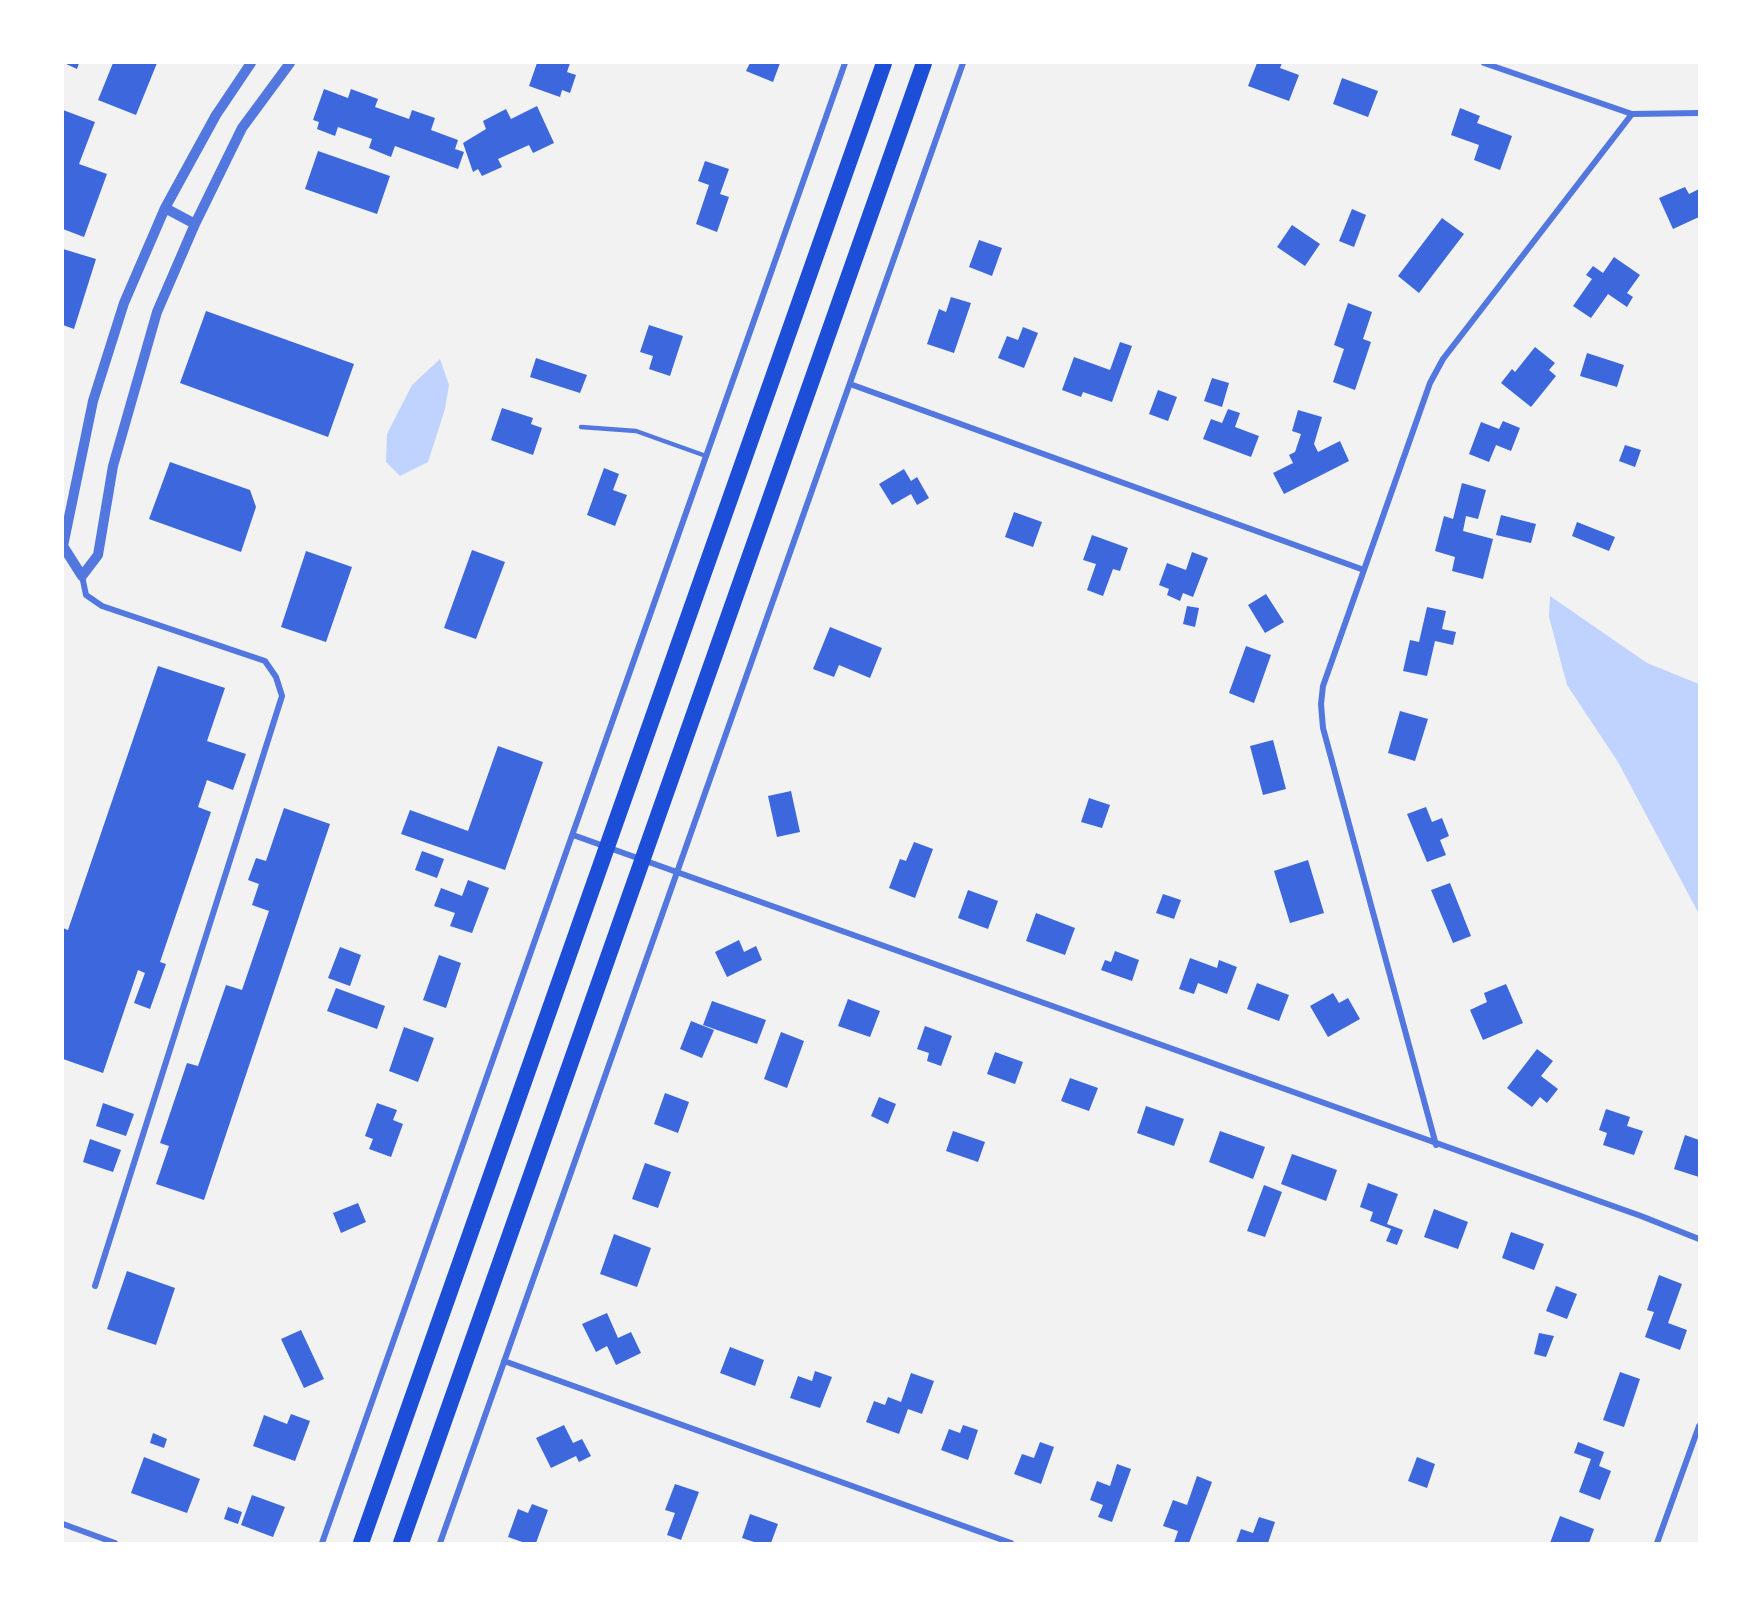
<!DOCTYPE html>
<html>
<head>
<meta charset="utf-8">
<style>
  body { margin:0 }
  #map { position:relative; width:1762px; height:1606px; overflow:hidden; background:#f2f2f2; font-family:Commissioner,sans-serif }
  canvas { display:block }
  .frame { position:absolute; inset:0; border:64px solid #fff; pointer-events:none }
</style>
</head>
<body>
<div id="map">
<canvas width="1762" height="1606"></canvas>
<div class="frame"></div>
</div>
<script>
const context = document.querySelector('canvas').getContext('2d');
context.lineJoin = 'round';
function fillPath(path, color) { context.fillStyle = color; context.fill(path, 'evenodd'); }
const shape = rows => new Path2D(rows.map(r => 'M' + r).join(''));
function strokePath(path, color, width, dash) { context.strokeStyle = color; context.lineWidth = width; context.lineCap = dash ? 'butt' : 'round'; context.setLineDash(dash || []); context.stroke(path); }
const water = shape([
  [440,359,449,385,445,409,428,462,400,476,386,462,387,434,412,385],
  [1550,596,1647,663,1699,684,1699,914,1618,762,1567,685,1549,617]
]);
const building = shape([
  [64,63,79,63,77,69],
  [113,63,157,63,136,115,98,100],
  [537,63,570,63,567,72,576,75,570,93,562,90,560,97,529,86],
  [750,63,780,63,773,82,746,71],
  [1257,63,1282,63,1280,68,1299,75,1289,101,1248,86],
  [1342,78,1378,91,1368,117,1333,104],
  [324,89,348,98,351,89,378,99,375,107,409,119,412,110,435,118,431,130,458,140,455,149,464,152,458,169,395,146,391,157,369,148,372,139,338,127,335,136,317,129,319,122,313,120],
  [537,106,554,143,533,153,529,145,498,159,502,167,482,176,478,169,473,172,463,143,486,129,483,121,506,109,511,119],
  [1460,108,1480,116,1477,123,1512,136,1500,170,1474,160,1479,145,1451,135],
  [63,110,95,122,79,164,107,174,84,237,63,229],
  [318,151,390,176,377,214,305,189],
  [705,161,729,169,720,194,729,197,717,232,696,224,709,185,698,181],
  [1685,187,1689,194,1699,189,1699,217,1673,229,1659,198],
  [1352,209,1366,215,1354,247,1339,241],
  [1442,218,1464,234,1419,293,1398,276],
  [1292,225,1320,244,1305,266,1277,247],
  [979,240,1002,248,992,276,969,267],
  [63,249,96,259,74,329,63,325],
  [1614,257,1640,275,1627,293,1633,297,1627,307,1608,294,1591,318,1573,306,1592,279,1586,275,1593,266,1603,273],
  [951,297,971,303,954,353,927,344,939,309,946,312],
  [1348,303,1372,312,1363,339,1371,342,1355,390,1333,382,1344,349,1334,345],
  [206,311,354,364,328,437,180,383],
  [649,325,683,336,670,376,649,369,653,356,640,352],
  [1023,327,1038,333,1024,368,998,358,1007,336,1018,340],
  [1120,342,1132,346,1112,402,1083,392,1081,397,1062,390,1074,357,1110,370],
  [1535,347,1555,363,1549,370,1556,376,1531,407,1501,383,1512,369,1515,372],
  [1587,353,1624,365,1617,387,1580,376],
  [536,358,587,375,580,393,530,377],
  [1212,378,1229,383,1222,407,1204,401],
  [1158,390,1177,397,1168,421,1149,414],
  [502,408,533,418,531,424,542,428,533,455,491,440],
  [1228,409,1240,413,1235,427,1259,436,1251,457,1203,439,1211,419,1222,423],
  [1298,410,1322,417,1314,444,1318,452,1340,441,1349,461,1284,494,1273,473,1293,463,1289,455,1295,452,1301,434,1292,431],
  [1503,421,1520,428,1511,451,1496,445,1489,462,1469,454,1481,422,1499,429],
  [1625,445,1641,450,1635,467,1619,461],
  [170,462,250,490,256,507,241,552,149,519],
  [604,468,619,474,613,490,627,495,615,526,587,515],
  [904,469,911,481,917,477,929,498,917,505,911,494,892,505,879,484],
  [1462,483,1486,490,1478,519,1466,516,1463,531,1493,539,1483,579,1452,571,1455,557,1435,551,1444,516,1453,519],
  [1014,512,1042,522,1033,547,1005,537],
  [1501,515,1536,524,1531,543,1496,535],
  [1577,522,1615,537,1609,551,1572,536],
  [1092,535,1128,548,1120,571,1113,569,1103,596,1087,590,1096,564,1083,560],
  [472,550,505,562,476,639,444,628],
  [306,551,352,567,326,642,281,627],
  [1192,552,1208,558,1193,597,1183,593,1180,601,1167,595,1169,589,1159,585,1167,563,1186,570],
  [1266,594,1284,622,1265,633,1248,605],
  [1187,606,1199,608,1195,627,1183,624],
  [1427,607,1446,611,1442,629,1456,632,1453,645,1435,641,1427,676,1403,671,1410,640,1419,642],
  [830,627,882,648,870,678,839,665,834,677,813,669],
  [1246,646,1271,655,1254,703,1229,693],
  [158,666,225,688,207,741,246,754,233,790,207,780,198,807,211,812,160,962,166,964,150,1009,134,1003,145,973,138,970,103,1073,63,1059,63,928,68,930],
  [1400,711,1428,719,1415,761,1388,753],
  [1273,740,1286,789,1263,795,1250,746],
  [498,746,543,762,505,870,401,834,410,810,468,831],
  [791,791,800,832,777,837,768,796],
  [1089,798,1110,805,1102,828,1081,822],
  [1426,807,1432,822,1442,818,1449,836,1440,840,1446,855,1427,862,1407,814],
  [284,808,330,824,204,1200,156,1184,169,1146,160,1143,187,1063,198,1066,226,985,242,990,269,911,252,905,259,884,248,880,256,858,266,861],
  [914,842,933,849,915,898,889,888,900,859,906,861],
  [422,851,444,859,437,878,415,870],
  [1308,860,1324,913,1290,923,1274,871],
  [468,880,489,888,472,933,450,926,455,913,434,906,441,888,462,896],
  [1450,883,1471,936,1453,943,1431,890],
  [968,890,998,901,988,929,958,918],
  [1163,894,1181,900,1174,919,1156,913],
  [1036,913,1075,928,1065,955,1026,941],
  [739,940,744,952,756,946,762,960,727,977,715,952],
  [340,947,361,955,350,986,328,978],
  [1115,951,1139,960,1132,981,1101,970,1105,960,1111,962],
  [439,955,461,963,446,1008,423,1000],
  [1190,958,1217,968,1219,960,1237,967,1227,994,1198,983,1194,994,1179,989],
  [1257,983,1289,995,1279,1021,1247,1009],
  [1506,984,1523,1023,1483,1040,1470,1010,1487,1002,1484,993],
  [336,988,385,1006,377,1029,327,1011],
  [1333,993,1339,1003,1348,998,1360,1019,1328,1037,1310,1006],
  [848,999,880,1011,870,1037,838,1026],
  [712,1001,766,1020,757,1044,703,1025],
  [691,1021,714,1030,702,1058,680,1049],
  [925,1026,952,1036,941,1066,927,1061,929,1053,917,1049],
  [404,1027,434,1038,418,1082,389,1071],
  [781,1032,804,1041,787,1088,764,1079],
  [1537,1049,1553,1061,1541,1076,1558,1089,1547,1103,1540,1097,1532,1107,1507,1088],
  [995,1052,1023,1062,1015,1084,987,1074],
  [1070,1078,1098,1088,1089,1111,1061,1101],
  [665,1093,689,1102,678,1133,654,1124],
  [879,1097,896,1104,888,1124,871,1116],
  [103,1103,134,1114,126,1136,96,1126],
  [377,1103,397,1110,393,1120,403,1124,391,1157,369,1149,373,1139,365,1136],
  [1146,1106,1184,1119,1174,1146,1137,1133],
  [1606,1109,1630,1117,1627,1126,1643,1131,1634,1155,1603,1145,1607,1133,1599,1130],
  [953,1131,985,1142,978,1162,946,1151],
  [1220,1131,1265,1147,1253,1179,1209,1162],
  [1685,1135,1699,1140,1699,1177,1674,1169],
  [90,1139,121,1150,113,1172,83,1162],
  [1292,1154,1337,1170,1326,1201,1281,1184],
  [645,1163,671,1172,658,1208,632,1199],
  [1368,1183,1398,1194,1387,1224,1403,1230,1397,1245,1386,1241,1391,1229,1370,1221,1373,1212,1360,1207],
  [1264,1185,1282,1192,1265,1237,1247,1231],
  [358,1203,366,1222,341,1233,333,1213],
  [1434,1209,1468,1222,1458,1249,1424,1237],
  [1511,1232,1544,1244,1534,1270,1502,1258],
  [614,1234,651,1248,637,1287,600,1274],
  [127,1271,175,1288,156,1345,107,1329],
  [1659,1275,1682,1284,1668,1323,1687,1330,1680,1350,1645,1337,1654,1312,1647,1310],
  [1556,1286,1577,1294,1567,1319,1546,1311],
  [607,1313,618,1338,631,1332,641,1353,616,1365,607,1346,596,1352,582,1324],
  [301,1330,324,1379,304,1388,281,1339],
  [1539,1333,1554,1336,1546,1357,1534,1354],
  [730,1347,764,1360,755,1386,720,1373],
  [815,1371,832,1377,820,1408,790,1398,798,1376,812,1381],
  [1620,1372,1640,1379,1624,1427,1603,1420],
  [911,1373,934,1381,922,1414,908,1409,899,1434,866,1422,874,1401,885,1405,888,1397,901,1402],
  [291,1414,310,1421,295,1461,253,1446,264,1415,287,1424],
  [564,1425,573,1443,582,1439,591,1456,579,1462,576,1456,551,1468,536,1438],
  [963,1425,978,1430,968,1460,941,1450,949,1429,960,1433],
  [153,1433,167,1439,164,1448,150,1443],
  [1040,1442,1054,1447,1041,1484,1014,1474,1022,1454,1034,1458],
  [1578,1442,1604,1452,1599,1466,1611,1471,1600,1500,1579,1492,1591,1459,1574,1453],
  [144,1457,200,1479,187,1513,131,1493],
  [1417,1457,1435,1464,1427,1488,1408,1481],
  [1117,1464,1131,1469,1112,1522,1098,1517,1103,1505,1090,1500,1097,1481,1110,1486],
  [1197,1476,1212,1482,1189,1543,1174,1543,1178,1531,1163,1526,1173,1500,1187,1505],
  [675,1484,699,1492,681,1540,667,1535,675,1513,665,1510],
  [252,1495,285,1507,273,1537,241,1525],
  [532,1504,548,1510,536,1543,525,1543,508,1537,518,1509,528,1513],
  [228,1507,242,1512,238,1524,224,1519],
  [750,1514,778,1524,771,1543,757,1543,742,1538],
  [1560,1516,1594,1529,1589,1543,1550,1543],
  [1259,1517,1275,1522,1268,1543,1236,1543,1241,1529,1253,1533]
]);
const service = shape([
  [581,427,636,431,706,456]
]);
const minor = shape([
  [1484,63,1632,114],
  [850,384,1364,570],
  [82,576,86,595,102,606,265,661,276,677,282,696,95,1286],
  [573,835,1641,1216,1699,1239],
  [1436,1145,1323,728,1321,704,1323,686,1430,383,1443,359,1632,114,1699,113],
  [504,1361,1011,1543],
  [63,1524,115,1543],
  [322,1543,845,63],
  [440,1543,963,63],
  [1657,1543,1699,1426]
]);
const tertiary = shape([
  [251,63,216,115,165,208,124,303,93,401,63,546,82,576,98,555,113,466,157,312,195,224,242,128,290,63],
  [165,208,195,224]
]);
const trunk = shape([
  [361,1543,884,63],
  [401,1543,924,63]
]);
fillPath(water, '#bfd3fe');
fillPath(building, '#3d67dc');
strokePath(service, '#5277de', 4.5);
strokePath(minor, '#5277de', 6);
strokePath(tertiary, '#5277de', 10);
strokePath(trunk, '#1d4ed8', 16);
</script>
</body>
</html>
